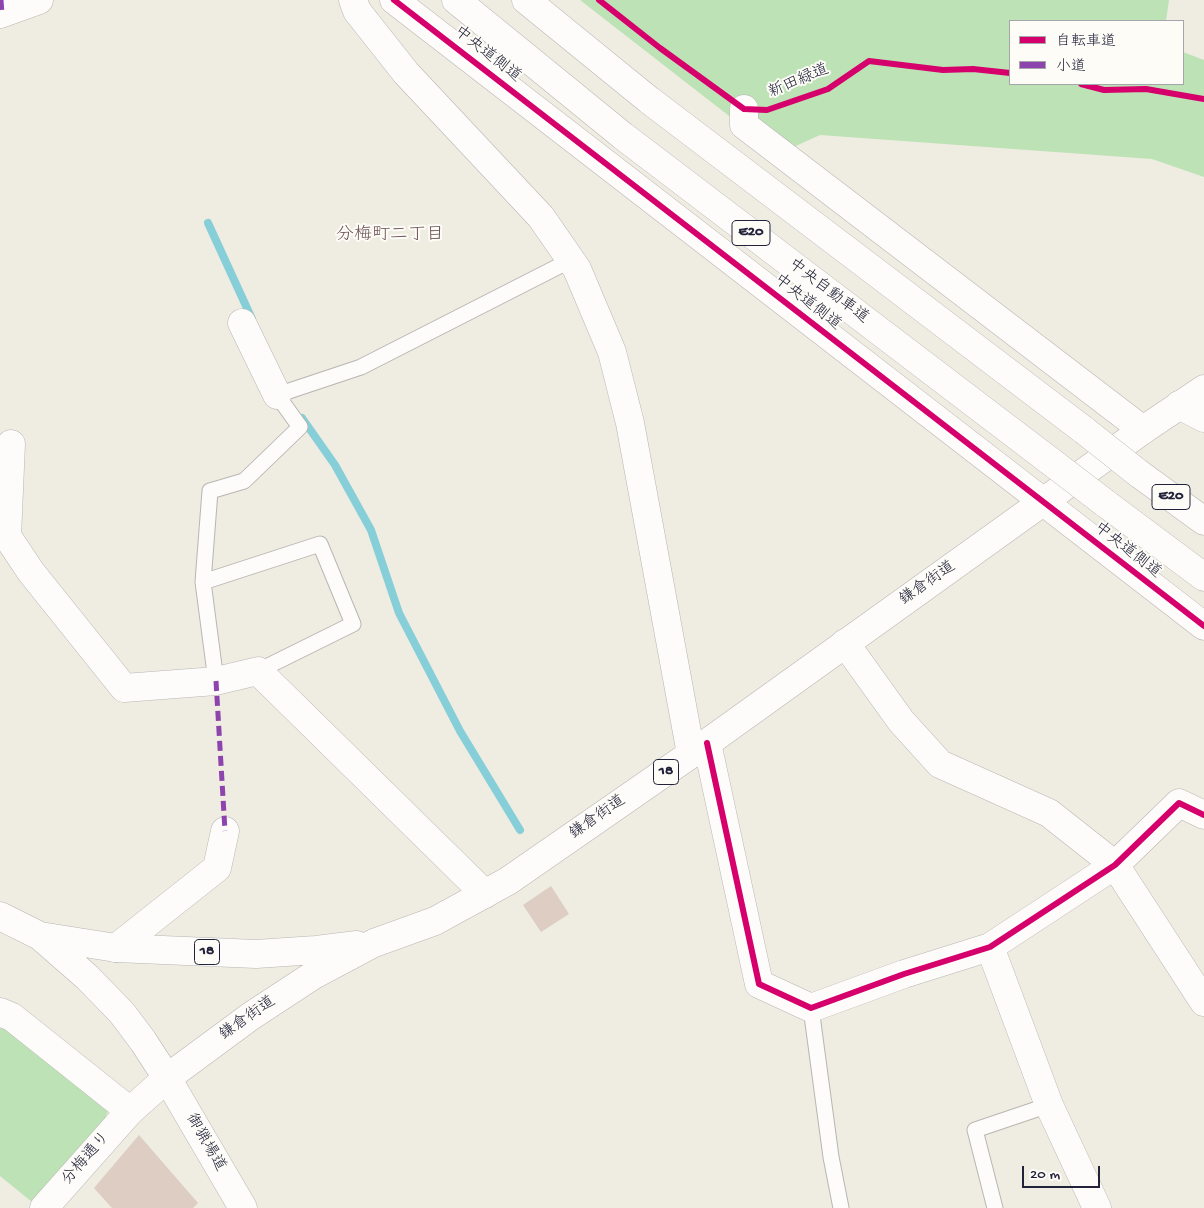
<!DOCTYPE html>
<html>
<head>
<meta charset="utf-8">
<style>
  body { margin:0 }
  #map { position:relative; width:1204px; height:1208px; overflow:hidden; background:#efece2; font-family:"Gochi Hand","Klee One",sans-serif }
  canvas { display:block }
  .legend { position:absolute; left:1009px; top:20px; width:175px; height:65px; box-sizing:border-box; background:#fdfcf7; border:1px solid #a5a5ac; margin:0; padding:6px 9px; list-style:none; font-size:15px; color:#22223b }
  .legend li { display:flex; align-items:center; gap:10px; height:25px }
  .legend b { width:25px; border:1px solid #a5a5ac }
  .scale { position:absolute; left:1022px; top:1166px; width:78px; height:22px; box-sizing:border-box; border:2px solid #22223b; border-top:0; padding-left:6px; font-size:15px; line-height:18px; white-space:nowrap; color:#22223b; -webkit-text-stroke:4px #fdfcf7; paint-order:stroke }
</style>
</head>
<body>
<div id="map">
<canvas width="1204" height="1208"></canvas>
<ul class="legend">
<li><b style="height:6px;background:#d6006c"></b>自転車道</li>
<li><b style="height:6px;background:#8e44ad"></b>小道</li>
</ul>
<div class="scale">20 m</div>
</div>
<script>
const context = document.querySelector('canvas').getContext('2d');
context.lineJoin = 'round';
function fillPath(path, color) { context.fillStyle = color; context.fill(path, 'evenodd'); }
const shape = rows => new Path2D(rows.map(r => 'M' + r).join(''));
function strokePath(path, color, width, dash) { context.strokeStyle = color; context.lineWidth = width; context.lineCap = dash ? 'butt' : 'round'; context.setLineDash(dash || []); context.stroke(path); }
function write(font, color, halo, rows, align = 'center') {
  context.font = font + ' "Gochi Hand","Klee One",sans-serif'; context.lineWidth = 4; context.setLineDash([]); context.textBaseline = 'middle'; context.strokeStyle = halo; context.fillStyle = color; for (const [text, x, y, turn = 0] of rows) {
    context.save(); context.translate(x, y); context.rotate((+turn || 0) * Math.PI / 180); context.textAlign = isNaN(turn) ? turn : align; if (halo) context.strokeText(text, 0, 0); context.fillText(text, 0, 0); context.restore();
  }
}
const green = shape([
  [580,0,1169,0,1166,21,1010,21,1010,84,1183,84,1183,52,1204,60,1204,177,1152,159,820,135,778,154],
  [0,1028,5,1029,109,1109,100,1130,32,1202,0,1176]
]);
const stream = shape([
  [208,223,252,319],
  [302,418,335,465,371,530,399,613,460,731,520,830]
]);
const building = shape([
  [551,886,569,914,541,932,523,905],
  [139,1135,198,1203,193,1208,112,1208,94,1188]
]);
const service = shape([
  [203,582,320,544,353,624,258,671],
  [216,681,203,582,210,491,244,481,300,427,277,395,361,367,571,260],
  [811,1008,831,1157,841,1208],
  [995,1208,975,1130,1049,1105]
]);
const minor = shape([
  [353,0,357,11,406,73,541,217,577,269,612,352,630,423,691,754],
  [0,14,39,0],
  [744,109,744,125,1143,430],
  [242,323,277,395],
  [1179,405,1204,418],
  [11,444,7,536,31,572,124,688,216,681,258,671,485,894],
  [845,643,901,721,940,764,1049,813,1115,865,1204,1002],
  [707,743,759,984,811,1008,904,974,990,947,1115,865,1179,803,1204,815],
  [990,947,1049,1105,1097,1208],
  [116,948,217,868,225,831],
  [0,1012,12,1017,130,1111]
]);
const tertiary = shape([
  [394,0,1204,626],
  [44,1208,130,1111,167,1078,243,1208]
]);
const primary = shape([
  [0,916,40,936,87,977,122,1013,143,1041,167,1078,251,1016,312,976,374,943,435,921,508,881,707,743,1143,430,1204,389],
  [40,936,116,948,256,954,316,950,357,945]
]);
const motorway = shape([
  [456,0,623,136,1050,461],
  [526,0,649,100,1085,431],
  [1138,473,1204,521],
  [1105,503,1204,577]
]);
const motorwayBridge = shape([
  [1085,431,1138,473],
  [1050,461,1105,503]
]);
const quiet = shape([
  [1,0,2,14],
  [216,681,225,831]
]);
const cycleway = shape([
  [394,0,1204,626],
  [599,0,660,48,744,109,767,110,828,89,869,61,943,70,973,69,1010,73],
  [1081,84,1104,90,1146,89,1204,99],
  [707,743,759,984,811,1008,904,974,990,947,1115,865,1179,803,1204,815]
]);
const shields = [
  [751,233,38],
  [1171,497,38],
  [666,772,25],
  [207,952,25]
];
const shieldNames = [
  ["E20",751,233],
  ["E20",1171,497],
  ["18",666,772],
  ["18",207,952]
];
const streetNames = [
  ["中央道側道",487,55,38],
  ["新田緑道",799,82,-23],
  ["中央自動車道",828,292,37],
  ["中央道側道",807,303,38],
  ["中央道側道",1127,551,38],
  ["鎌倉街道",928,584,-35],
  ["鎌倉街道",598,818,-35],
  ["鎌倉街道",248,1019,-35],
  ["御猟場道",205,1143,60],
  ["分梅通り",87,1159,-49]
];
const neighbourhoodNames = [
  ["分梅町二丁目",390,236]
];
fillPath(green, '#bde2b5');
strokePath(stream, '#86cfd9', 8);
fillPath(building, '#ddcdc2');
strokePath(service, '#b8b6b2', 17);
strokePath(minor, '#b8b6b2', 29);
strokePath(tertiary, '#b8b6b2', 29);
strokePath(primary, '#b8b6b2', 29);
strokePath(motorway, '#b8b6b2', 29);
strokePath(service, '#fdfcfb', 15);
strokePath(minor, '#fdfcfb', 28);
strokePath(tertiary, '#fdfcfb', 28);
strokePath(primary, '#fdfcfb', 28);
strokePath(motorway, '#fdfcfb', 28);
strokePath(motorwayBridge, '#b8b6b2', 29, []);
strokePath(motorwayBridge, '#fdfcfb', 28);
strokePath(quiet, '#8e44ad', 5, [10, 5]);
strokePath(cycleway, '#d6006c', 6);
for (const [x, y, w] of shields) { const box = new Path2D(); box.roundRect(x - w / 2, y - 12.5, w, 25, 4); context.fillStyle = '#fdfcf7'; context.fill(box); strokePath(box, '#22223b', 1); }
write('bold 15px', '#22223b', null, shieldNames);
write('16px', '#22223b', '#fdfcf7', streetNames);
write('18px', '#6b5054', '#fdfcf7', neighbourhoodNames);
</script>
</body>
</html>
